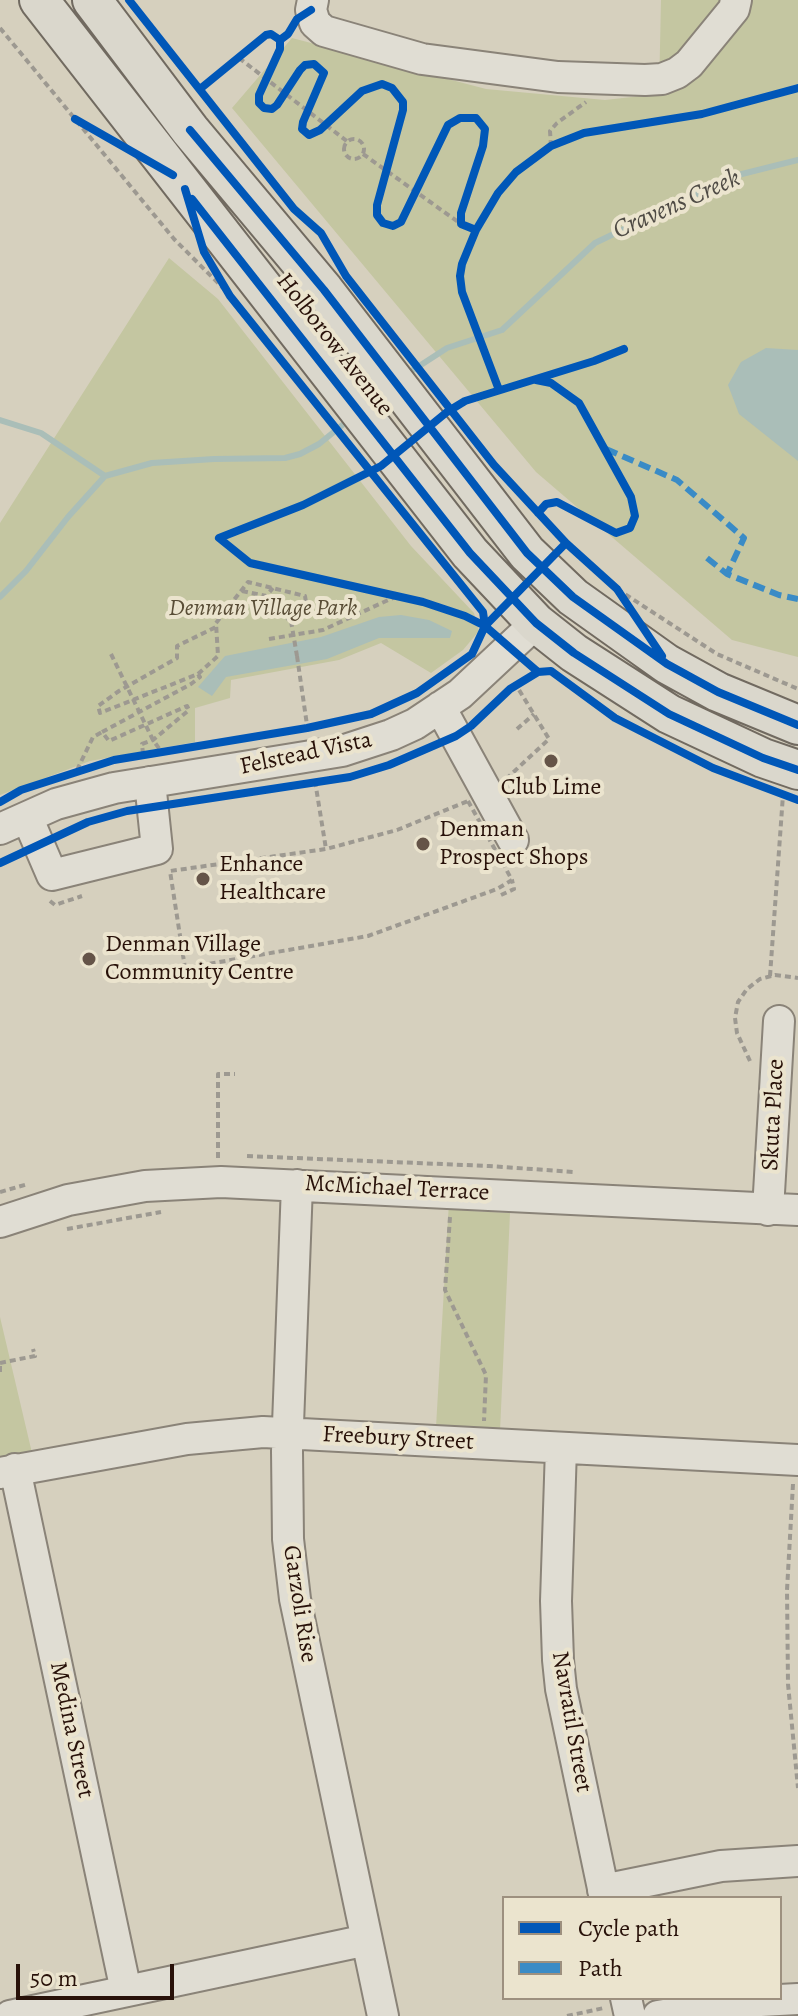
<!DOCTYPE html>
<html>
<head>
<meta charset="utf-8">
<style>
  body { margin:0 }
  #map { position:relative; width:798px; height:2016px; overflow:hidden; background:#d6d0be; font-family:Alegreya,serif }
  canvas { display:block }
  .legend { position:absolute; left:502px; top:1896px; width:280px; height:104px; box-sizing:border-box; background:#ebe4ce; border:2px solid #9d907f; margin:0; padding:10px 14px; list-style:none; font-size:24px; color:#281109 }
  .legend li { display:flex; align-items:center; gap:16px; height:40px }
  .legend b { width:40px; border:2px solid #9d907f }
  .scale { position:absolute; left:16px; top:1964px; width:158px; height:36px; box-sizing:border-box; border:4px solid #281109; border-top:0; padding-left:10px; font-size:24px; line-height:28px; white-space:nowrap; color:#281109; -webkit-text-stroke:6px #ebe4ce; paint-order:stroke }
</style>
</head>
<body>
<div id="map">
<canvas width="798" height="2016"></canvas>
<ul class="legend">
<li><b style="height:10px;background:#0057b8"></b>Cycle path</li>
<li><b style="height:10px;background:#3a8bc6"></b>Path</li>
</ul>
<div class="scale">50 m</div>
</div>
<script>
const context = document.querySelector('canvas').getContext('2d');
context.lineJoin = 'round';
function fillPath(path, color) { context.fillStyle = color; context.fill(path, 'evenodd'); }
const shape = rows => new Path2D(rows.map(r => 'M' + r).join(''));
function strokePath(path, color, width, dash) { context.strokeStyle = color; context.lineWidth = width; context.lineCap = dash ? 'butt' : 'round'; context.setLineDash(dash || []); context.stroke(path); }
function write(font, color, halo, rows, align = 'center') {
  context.font = font + ' Alegreya,serif'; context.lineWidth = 8; context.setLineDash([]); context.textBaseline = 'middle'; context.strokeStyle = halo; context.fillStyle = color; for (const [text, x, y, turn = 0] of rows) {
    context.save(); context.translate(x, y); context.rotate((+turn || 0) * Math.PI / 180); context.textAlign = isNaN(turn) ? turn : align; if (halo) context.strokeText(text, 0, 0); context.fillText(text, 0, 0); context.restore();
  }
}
const green = shape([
  [661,0,798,0,798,657,732,640,536,472,232,108,292,38,486,89,605,100,659,94],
  [169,258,218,299,411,546,474,613,479,631,463,650,431,673,381,643,339,660,231,680,230,698,195,708,195,742,90,761,0,795,0,523],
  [449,1202,466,1203,471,1211,510,1213,500,1431,436,1427],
  [0,1317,32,1453,0,1458]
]);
const water = shape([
  [766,348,798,350,798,461,739,414,728,385,741,362],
  [401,615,429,620,452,631,450,638,379,638,327,659,226,677,212,696,198,687,225,656,321,637,379,617]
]);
const stream = shape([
  [407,374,447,348,502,330,595,243,734,176,798,160],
  [0,420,41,433,105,476],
  [0,597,26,571,68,517,105,476,152,463,214,459,285,458,300,454,319,444,351,418]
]);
const path = shape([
  [0,28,174,239,228,293],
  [239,58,348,142],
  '344 149a10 10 0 1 1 20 0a10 10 0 1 1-20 0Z',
  [551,146,550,131,557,123,586,102],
  [363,154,461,224],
  [617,589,717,654,798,689],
  [242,591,266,596,273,588],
  [269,639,323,630,397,596],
  [111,654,153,740,161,751],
  [297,656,308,732],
  [198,674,218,656,216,623,248,582,305,596,306,602,291,621,276,611,266,596],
  [517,729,534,714],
  [143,754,142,744,153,740,189,710,187,706,109,741,102,732,191,684,200,677,198,674,100,713,98,706,119,691,177,658,177,646,216,627],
  [77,770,93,737,102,732],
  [506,779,549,739,516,685],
  [315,781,326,849],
  [468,801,512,880,497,889,368,936,185,968,170,871,326,849,397,830,468,801],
  [501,895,514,889,512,880],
  [50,901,55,905,82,896],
  [770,976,783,795],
  [750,1061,737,1033,735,1018,738,1002,747,989,760,979,775,975,798,978],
  [247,1156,489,1166,574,1172],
  [218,1158,218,1074,235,1074],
  [0,1192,28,1184],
  [450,1217,445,1290,486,1375,484,1421],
  [67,1229,161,1212],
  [0,1363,35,1356,33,1349],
  [0,1366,0,1372],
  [793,1484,787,1590,788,1684,798,1788],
  [567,2016,604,2008]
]);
const minor = shape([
  [313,0,311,10,315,23,324,31,422,59,558,77,645,80,662,79,677,73,689,64,734,9,736,0],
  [440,707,513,840],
  [27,817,52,875,157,849,150,782],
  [0,829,56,804,114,788,342,751,391,735,415,724,460,694,536,623],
  [297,1185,287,1451,288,1539,295,1599,383,2016],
  [768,1210,779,1021],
  [0,1222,68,1200,145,1186,221,1182,798,1210],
  [561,1448,556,1601,558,1660,561,1689,605,1898],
  [15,1469,126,1991],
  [0,1473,187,1439,263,1432,798,1460],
  [603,1890,721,1866,798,1861],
  [626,1998,630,2016],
  [10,2016,367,1940],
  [658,2016,742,2002,798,1999]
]);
const major = shape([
  [39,0,470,553,536,623,574,653,669,714,763,758,798,770],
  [92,0,190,130,324,290,527,553,573,597,667,664,718,692,798,725]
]);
const pathBridge = shape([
  [291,621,297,656]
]);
const quiet = shape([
  [606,449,677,480,744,538,727,574],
  [707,558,727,574,779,595,798,599]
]);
const cycleway = shape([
  [129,0,294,209,321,233,346,276,494,465,566,543,617,589,662,656],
  [311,10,297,19,288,34,280,40,280,49,259,95,259,103,264,108,272,109,277,105,300,70,305,65,314,64,324,73,303,122,302,129,309,135,320,130,362,91,382,84,392,88,403,102,403,110,377,205,377,215,383,223,393,226,401,222,448,125,460,118,476,118,485,129,483,146,461,213,461,224,476,230,498,193,516,172,551,146,584,133,702,114,798,88],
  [200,89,266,35,271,34,280,40],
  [75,119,173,175],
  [190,130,324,290,527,553,573,597,667,664,718,692,798,725],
  [192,199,470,553,536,623,574,653,669,714,763,758,798,770],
  [476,230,462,264,460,276,462,292,499,390],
  [536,380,551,383,579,403,631,497,635,516,630,528,616,533,557,502,546,504,538,513],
  [485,626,566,543],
  [538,672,485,626,465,616,423,602,250,563,219,538,303,505,381,466,447,412,465,401,594,361,624,349],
  [0,802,21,790,114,760,307,728,371,714,417,693,472,654,485,626,483,612,230,296,204,252,185,189],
  [0,863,88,822,127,811,350,777,389,765,456,736,471,726,510,689,538,672,551,671,615,718,713,768,798,800]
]);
const markers = [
  [551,761,8,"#655448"],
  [423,844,8,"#655448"],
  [203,879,8,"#655448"],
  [89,959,8,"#655448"]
];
const streetNames = [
  ["Holborow Avenue",334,345,52],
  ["Felstead Vista",306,754,-12],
  ["Skuta Place",774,1115,-87],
  ["McMichael Terrace",397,1189,3],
  ["Freebury Street",398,1439,3],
  ["Garzoli Rise",299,1604,81],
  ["Navratil Street",571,1722,80],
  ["Medina Street",71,1730,78]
];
const parkNames = [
  ["Denman Village Park",263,609]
];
const poiNames = [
  ["Club Lime",551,788,"center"],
  ["Denman",439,830],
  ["Prospect Shops",439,858],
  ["Enhance",219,865],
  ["Healthcare",219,893],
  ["Denman Village",105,945],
  ["Community Centre",105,973]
];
const waterNames = [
  ["Cravens Creek",677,205,-24]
];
fillPath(green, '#c4c6a1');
fillPath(water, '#aabeb8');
strokePath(stream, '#aabeb8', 6);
strokePath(minor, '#8a8378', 34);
strokePath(major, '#716a60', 42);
strokePath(path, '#9d9991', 4, [6, 4]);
strokePath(minor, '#e0ddd3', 30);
strokePath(major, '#dad7cc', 38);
strokePath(pathBridge, '#9d9991', 4, [6, 4]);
strokePath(quiet, '#3a8bc6', 6, [12, 6]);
strokePath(cycleway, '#0057b8', 8);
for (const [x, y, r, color] of markers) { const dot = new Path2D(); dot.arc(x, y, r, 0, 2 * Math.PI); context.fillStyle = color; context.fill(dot); strokePath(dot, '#ebe4ce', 3); }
write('24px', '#281109', '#ebe4ce', streetNames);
write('italic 24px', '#594d36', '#ebe4ce', parkNames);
write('24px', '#281109', '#ebe4ce', poiNames, 'left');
write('italic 26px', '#4f4b45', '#ebe4ce', waterNames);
</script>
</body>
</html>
